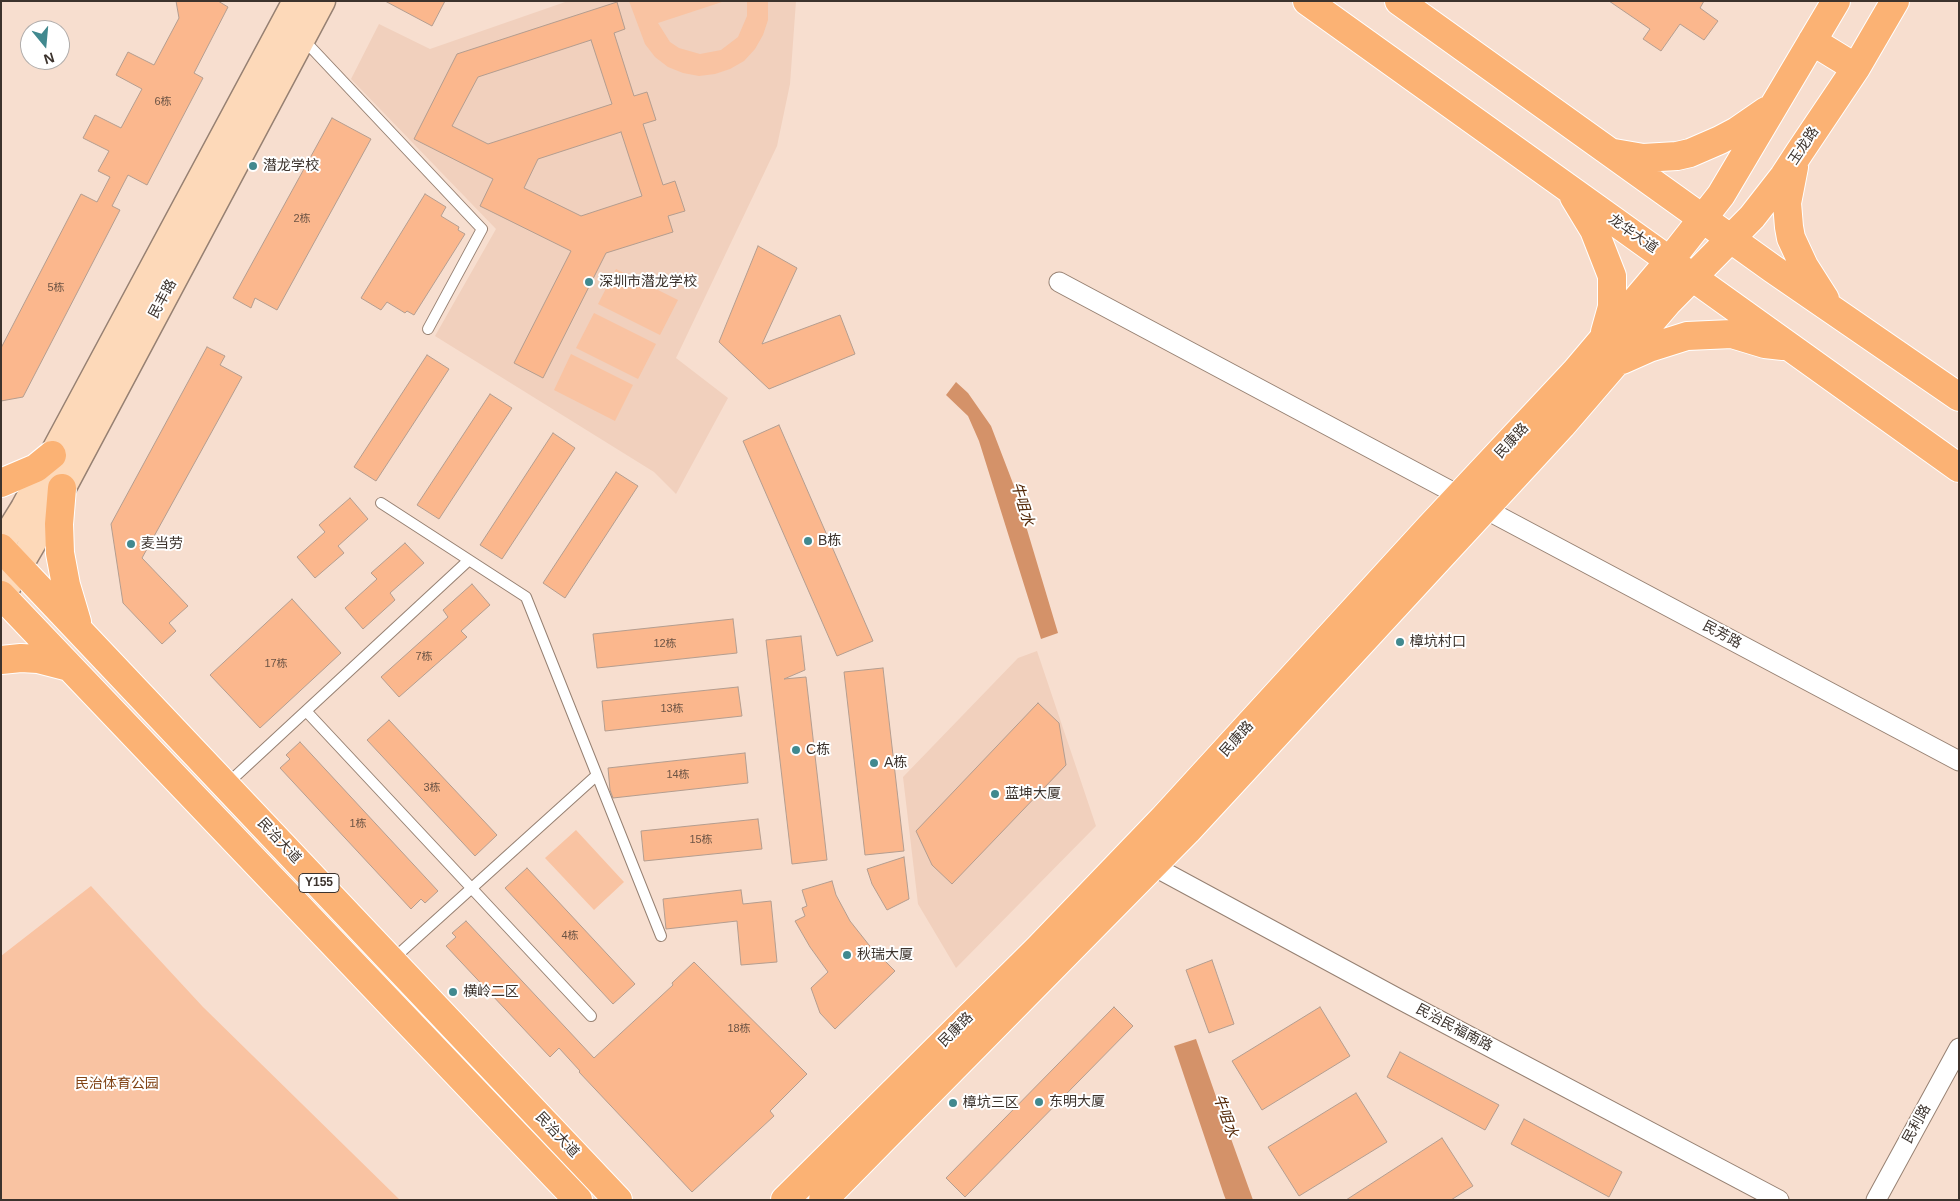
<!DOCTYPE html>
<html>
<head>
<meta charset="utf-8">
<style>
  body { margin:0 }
  #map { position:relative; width:1960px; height:1201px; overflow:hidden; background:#f7decf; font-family:Arial,sans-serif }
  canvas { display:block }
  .frame { position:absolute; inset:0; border:2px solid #3c332d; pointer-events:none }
  .north { position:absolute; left:20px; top:20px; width:50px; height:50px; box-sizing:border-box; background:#fff; border:1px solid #b1adab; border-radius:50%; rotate:163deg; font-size:14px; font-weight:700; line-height:20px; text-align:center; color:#3c332d }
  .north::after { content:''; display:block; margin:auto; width:18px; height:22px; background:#41898f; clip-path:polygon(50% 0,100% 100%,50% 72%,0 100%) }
</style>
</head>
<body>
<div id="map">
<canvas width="1960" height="1201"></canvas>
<div class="frame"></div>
<div class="north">N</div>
</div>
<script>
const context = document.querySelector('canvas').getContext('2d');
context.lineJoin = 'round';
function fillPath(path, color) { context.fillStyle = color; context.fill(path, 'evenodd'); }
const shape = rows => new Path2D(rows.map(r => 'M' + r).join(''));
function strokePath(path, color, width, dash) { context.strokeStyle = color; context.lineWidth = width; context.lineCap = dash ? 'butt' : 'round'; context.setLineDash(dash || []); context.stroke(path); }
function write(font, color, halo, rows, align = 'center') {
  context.font = font + ' Arial,"Noto Sans SC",sans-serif'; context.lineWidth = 4; context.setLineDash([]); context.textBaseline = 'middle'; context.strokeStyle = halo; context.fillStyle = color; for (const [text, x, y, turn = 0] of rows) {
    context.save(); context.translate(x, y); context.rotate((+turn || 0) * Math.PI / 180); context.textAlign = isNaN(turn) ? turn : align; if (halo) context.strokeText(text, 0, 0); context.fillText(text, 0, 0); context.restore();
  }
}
const built = shape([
  [568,1,796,1,790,84,777,146,676,358,728,398,676,494,654,472,435,336,496,229,351,79,379,24,430,49],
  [1037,651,1096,826,956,968,918,904,903,777,1018,658]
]);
const green = shape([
  [629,1,725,1,658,23,670,42,679,48,700,54,721,50,738,37,747,16,747,1,768,1,768,20,763,35,755,49,744,61,730,69,715,74,699,76,683,73,668,67,655,57,645,44],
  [616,269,678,300,660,335,598,304],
  [594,313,656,344,638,379,576,348],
  [571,354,633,385,615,421,554,390],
  [576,830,624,882,594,910,545,858],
  [91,886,203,1007,400,1200,1,1200,1,956]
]);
const water = shape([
  [956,382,968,393,991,426,1014,486,1058,633,1041,639,979,441,968,416,946,395],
  [1196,1039,1220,1108,1253,1200,1226,1200,1224,1195,1174,1046]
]);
const building = shape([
  [176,1,218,1,228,7,194,73,203,78,147,185,128,175,112,206,120,210,23,397,1,401,1,348,81,194,97,202,110,177,98,171,109,151,83,138,95,115,121,128,142,89,116,75,128,52,154,65,179,18,176,1],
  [385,1,445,1,432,26,385,1],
  [1609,1,1704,1,1700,8,1718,21,1704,40,1680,24,1661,51,1643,39,1650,29,1609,1],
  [617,2,625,29,614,33,634,96,647,92,656,120,643,124,663,185,675,181,685,211,668,216,673,232,606,253,543,378,514,363,571,251,480,206,493,179,414,139,457,54,617,2],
  [591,40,612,104,488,144,452,126,478,77,591,40],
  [621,132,642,196,581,216,524,188,538,159,621,132],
  [332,118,371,139,277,310,255,298,251,308,233,298,332,118],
  [425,194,446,207,441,216,459,227,458,230,465,234,414,315,407,311,405,313,387,302,381,310,361,298,425,194],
  [758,246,797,268,762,344,840,315,855,354,769,389,719,342,758,246],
  [207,347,225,356,220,365,242,377,142,558,188,606,169,623,176,631,162,644,123,603,111,524,207,347],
  [427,355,449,369,376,481,354,467,427,355],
  [490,394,512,408,439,519,417,505,490,394],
  [779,425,873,641,837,656,743,441,779,425],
  [553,433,575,448,502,559,480,545,553,433],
  [616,472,638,486,565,598,543,583,616,472],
  [350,498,368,519,338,546,344,553,315,578,297,557,325,532,319,525,350,498],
  [405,543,424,563,390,593,395,600,363,629,345,608,377,579,371,573,405,543],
  [472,584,490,605,461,631,467,637,399,697,381,677,448,617,443,610,472,584],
  [292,599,341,653,260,728,210,675,292,599],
  [733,619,737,653,597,668,593,634,733,619],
  [801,636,805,670,784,679,806,677,827,860,792,864,766,640,801,636],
  [883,668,904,851,865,855,844,672,883,668],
  [738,687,742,716,605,731,602,701,738,687],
  [1038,703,1059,723,1066,765,952,884,932,865,916,831,1038,703],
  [389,720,497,835,475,856,367,740,389,720],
  [300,742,438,891,425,903,421,899,411,909,280,768,290,759,286,755,300,742],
  [745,753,748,783,613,798,610,790,608,768,745,753],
  [758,819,762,849,644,861,641,831,758,819],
  [904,857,909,899,887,910,872,884,867,869,904,857],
  [527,868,635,984,613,1004,505,888,527,868],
  [832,881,836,895,850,921,869,945,895,971,835,1029,820,1013,811,988,828,972,810,947,795,921,805,916,802,908,807,906,802,890,832,881],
  [741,890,743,904,771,901,777,962,741,965,737,921,666,929,663,899,741,890],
  [466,921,594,1058,673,985,672,983,694,962,807,1074,770,1111,774,1116,692,1192,579,1072,580,1071,559,1048,550,1057,446,946,456,937,452,933,466,921],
  [1212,960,1234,1024,1209,1033,1186,970,1212,960],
  [1114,1007,1133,1026,965,1197,946,1178,1114,1007],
  [1320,1007,1350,1056,1262,1110,1232,1061,1320,1007],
  [1400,1052,1499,1105,1485,1130,1387,1077,1400,1052],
  [1356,1093,1387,1142,1299,1196,1268,1147,1356,1093],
  [1524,1119,1622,1172,1609,1197,1511,1144,1524,1119],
  [1442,1138,1473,1186,1451,1200,1346,1200,1442,1138]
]);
const service = shape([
  [303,39,482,229,428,329],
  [381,503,526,597,661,936],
  [306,711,591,1016],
  [227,784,469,560],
  [392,960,597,775]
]);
const minor = shape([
  [1059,282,1460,496],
  [1485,509,1959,761],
  [1142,860,1399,999,1779,1200],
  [1876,1200,1959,1048]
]);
const secondary = shape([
  [1,545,24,508,296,1],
  [2,596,43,525,322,1]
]);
const primary = shape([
  [1307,1,1959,468],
  [1399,1,1773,269,1959,397],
  [1812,41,1856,68],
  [1614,153,1643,158,1677,156,1690,153,1720,140,1737,131,1766,111],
  [1794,167,1787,203,1789,227,1791,238,1804,266,1825,299],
  [1574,197,1594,230,1612,276,1612,307,1605,332],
  [1622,360,1649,348,1687,336,1732,334,1765,344,1783,346],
  [1,483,36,468,52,455],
  [62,488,59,524,60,553,66,585,77,622],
  [1,548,618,1200],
  [1,595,578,1200],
  [1,660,21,658,38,659,69,667],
  [785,1200,1038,949,1163,819,1430,527,1576,371,1670,260,1721,195,1836,1],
  [823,1200,1187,831,1562,425,1667,303,1752,217,1784,176,1799,153,1856,68,1895,1]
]);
const markers = [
  [253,166,5,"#41898f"],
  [589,282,5,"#41898f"],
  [808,541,5,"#41898f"],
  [131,544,5,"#41898f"],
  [1400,642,5,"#41898f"],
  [796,750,5,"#41898f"],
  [874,763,5,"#41898f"],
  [995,794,5,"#41898f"],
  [847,955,5,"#41898f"],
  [453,992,5,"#41898f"],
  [1039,1102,5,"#41898f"],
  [953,1103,5,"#41898f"]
];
const numberNames = [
  ["6栋",163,102],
  ["2栋",302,219],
  ["5栋",56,288],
  ["12栋",665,644],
  ["7栋",424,657],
  ["17栋",276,664],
  ["13栋",672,709],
  ["14栋",678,775],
  ["3栋",432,788],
  ["1栋",358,824],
  ["15栋",701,840],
  ["4栋",570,936],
  ["18栋",739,1029]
];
const shields = [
  [319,883,40]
];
const shieldNames = [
  ["Y155",319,883]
];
const streetNames = [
  ["玉龙路",1804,146,-56],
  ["龙华大道",1633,234,35],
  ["民丰路",163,299,-62],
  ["民康路",1512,441,-47],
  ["民芳路",1722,635,28],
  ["民康路",1237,739,-48],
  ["民治大道",279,841,47],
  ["民治民福南路",1454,1028,28],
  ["民康路",956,1030,-45],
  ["民利路",1917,1124,-61],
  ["民治大道",557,1135,47]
];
const poiNames = [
  ["潜龙学校",263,166],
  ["深圳市潜龙学校",599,282],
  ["B栋",818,541],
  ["麦当劳",141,544],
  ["樟坑村口",1410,642],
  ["C栋",806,750],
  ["A栋",884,763],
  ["蓝坤大厦",1005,794],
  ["秋瑞大厦",857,955],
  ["横岭二区",463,992],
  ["东明大厦",1049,1102],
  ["樟坑三区",963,1103]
];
const parkNames = [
  ["民治体育公园",117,1084]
];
const waterNames = [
  ["牛咀水",1022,504,73],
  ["牛咀水",1225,1116,70]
];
fillPath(built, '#f1d0bd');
fillPath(green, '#f9c3a2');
fillPath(water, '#d49269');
fillPath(building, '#fbb78d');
strokePath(building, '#b49d8f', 1);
strokePath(service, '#968072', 12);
strokePath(minor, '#968072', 21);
strokePath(secondary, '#968072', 29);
strokePath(primary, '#fff', 30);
strokePath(service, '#fff', 10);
strokePath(minor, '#fff', 19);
strokePath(secondary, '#fdd9b9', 26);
strokePath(primary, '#fbb274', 28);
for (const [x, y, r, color] of markers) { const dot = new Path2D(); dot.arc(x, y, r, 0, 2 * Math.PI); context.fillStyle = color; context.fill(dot); strokePath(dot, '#fff', 2); }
write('11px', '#6c5445', null, numberNames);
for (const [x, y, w] of shields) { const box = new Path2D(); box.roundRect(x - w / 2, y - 9.5, w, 19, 4); context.fillStyle = '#fff'; context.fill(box); strokePath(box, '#3c332d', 1); }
write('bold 12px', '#3c332d', null, shieldNames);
write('14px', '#3c332d', '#fff', streetNames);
write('14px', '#3c332d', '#fff', poiNames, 'left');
write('14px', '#814416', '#fff', parkNames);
write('italic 15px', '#522706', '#fff', waterNames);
</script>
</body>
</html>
